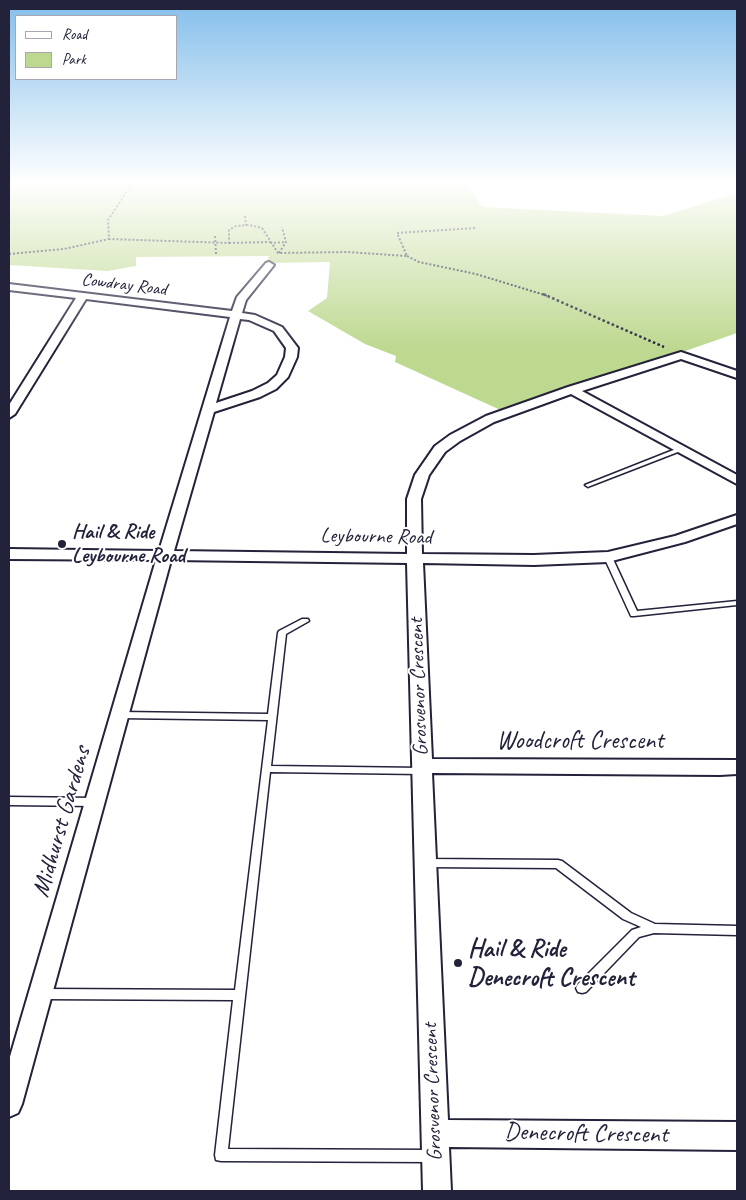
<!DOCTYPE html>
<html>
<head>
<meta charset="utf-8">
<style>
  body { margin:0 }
  #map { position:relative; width:746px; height:1200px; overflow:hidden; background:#fff; font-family:Caveat,sans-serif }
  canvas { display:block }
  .frame { position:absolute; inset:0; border:10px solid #22223b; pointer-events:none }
  .legend { position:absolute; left:15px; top:15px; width:162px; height:65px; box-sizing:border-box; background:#fff; border:1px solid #a7a7b1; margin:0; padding:6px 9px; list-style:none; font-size:15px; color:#22223b }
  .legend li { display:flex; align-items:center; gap:10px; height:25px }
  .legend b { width:25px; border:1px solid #a7a7b1 }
</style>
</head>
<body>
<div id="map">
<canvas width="746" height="1200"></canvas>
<div class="frame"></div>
<ul class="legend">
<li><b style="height:6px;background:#fff"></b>Road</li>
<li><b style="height:14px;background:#bdd88f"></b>Park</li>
</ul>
</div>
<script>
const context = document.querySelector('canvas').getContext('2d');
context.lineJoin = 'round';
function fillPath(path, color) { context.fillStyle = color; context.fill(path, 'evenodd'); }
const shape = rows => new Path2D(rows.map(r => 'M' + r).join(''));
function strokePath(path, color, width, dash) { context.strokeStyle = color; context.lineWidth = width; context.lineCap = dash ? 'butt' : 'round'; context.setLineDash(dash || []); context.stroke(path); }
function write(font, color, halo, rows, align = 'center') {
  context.font = font + ' Caveat,sans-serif'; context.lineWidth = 4; context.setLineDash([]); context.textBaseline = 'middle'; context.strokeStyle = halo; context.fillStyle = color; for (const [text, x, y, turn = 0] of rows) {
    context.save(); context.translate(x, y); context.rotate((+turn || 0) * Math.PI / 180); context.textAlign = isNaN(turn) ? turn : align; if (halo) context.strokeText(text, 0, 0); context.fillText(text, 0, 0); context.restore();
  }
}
const green = shape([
  [9,182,466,182,482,207,663,216,737,193,737,333,507,413,395,362,396,356,365,344,308,311,327,298,330,262,266,263,269,256,136,257,136,266,107,271,9,265]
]);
const pathFar1 = shape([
  [133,182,108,220,109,239,229,243,229,230,236,226,249,225,262,228,278,253,347,252,407,256,397,233,476,228],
  [245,216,246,225],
  [215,236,216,254],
  [229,243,270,242],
  [270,243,286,242],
  [279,253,286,242,282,227],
  [9,254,64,249,109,239],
  [407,256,419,262,476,274,548,296]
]);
const path = shape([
  [543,294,664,347]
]);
const lane = shape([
  [681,447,684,449,683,450,590,486,588,487,585,485,681,447],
  [605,555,608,555,612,557,637,611,737,601,737,605,634,616,631,616,604,557,605,555],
  [302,619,308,619,309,621,286,634,271,766,422,768,425,769,427,771,425,773,422,774,270,772,228,1149,431,1150,436,1151,437,1156,436,1161,431,1162,221,1161,216,1160,215,1155,233,1000,42,999,38,998,36,994,38,990,42,989,235,990,268,720,120,718,117,717,116,715,117,713,120,712,268,714,278,633,279,631,302,619],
  [9,797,95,798,98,799,100,802,98,805,95,806,9,805,9,797],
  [427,859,558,860,562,861,631,913,655,924,737,926,737,935,654,933,639,937,586,992,582,993,578,992,576,988,578,984,632,930,641,927,623,919,556,868,427,867,423,866,422,863,423,860,427,859]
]);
const street = shape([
  [269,262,274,265,246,300,242,313,255,315,282,327,298,348,297,357,288,377,276,389,260,397,214,412,174,551,407,554,407,499,415,475,435,446,450,435,486,416,568,387,681,352,737,371,737,378,681,359,582,391,737,475,737,484,571,394,494,422,460,441,445,452,429,475,421,499,422,554,534,555,608,552,675,536,737,515,737,524,685,542,608,562,534,565,423,563,432,759,737,760,737,774,720,775,432,773,448,1120,737,1122,737,1150,449,1147,451,1191,423,1191,407,563,171,560,22,1104,18,1113,9,1117,9,1060,156,560,9,559,9,549,159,551,230,317,86,299,15,414,9,418,9,405,76,298,9,290,9,284,232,311,237,297,266,263,269,262],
  [240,319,249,320,274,331,286,348,285,357,277,375,268,383,252,391,216,403,240,319]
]);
const markers = [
  [62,544,5,"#22223b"],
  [458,963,5,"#22223b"]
];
const farStreetnames = [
  ["Cowdray Road",124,285,7]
];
const poiNames = [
  ["Hail & Ride",72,532],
  ["Leybourne Road",72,556]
];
const streetNames = [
  ["Leybourne Road",376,537,1],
  ["Grosvenor Crescent",419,687,-92],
  ["Grosvenor Crescent",433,1092,-92]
];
const nearStreetnames = [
  ["Woodcroft Crescent",580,741],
  ["Midhurst Gardens",62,822,-74],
  ["Denecroft Crescent",586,1134,1]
];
const nearPoinames = [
  ["Hail & Ride",468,949],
  ["Denecroft Crescent",468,978]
];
fillPath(green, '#bdd88f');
strokePath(lane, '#22223b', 3);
strokePath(street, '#22223b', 4);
strokePath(pathFar1, '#22223b', 2, [2, 2]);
strokePath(path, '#22223b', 2.5, [2.5, 2.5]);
fillPath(lane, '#fff');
fillPath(street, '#fff');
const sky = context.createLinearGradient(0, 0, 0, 350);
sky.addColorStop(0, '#83beea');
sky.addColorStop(0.52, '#fff');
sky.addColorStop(1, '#ffffff00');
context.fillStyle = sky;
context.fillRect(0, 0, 746, 350);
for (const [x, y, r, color] of markers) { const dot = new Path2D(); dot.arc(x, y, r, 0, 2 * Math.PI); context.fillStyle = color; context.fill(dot); strokePath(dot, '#fff', 2); }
write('18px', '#22223b', '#fff', farStreetnames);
write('bold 21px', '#22223b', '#fff', poiNames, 'left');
write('21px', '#22223b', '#fff', streetNames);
write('25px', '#22223b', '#fff', nearStreetnames);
write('bold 25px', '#22223b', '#fff', nearPoinames, 'left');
</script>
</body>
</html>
